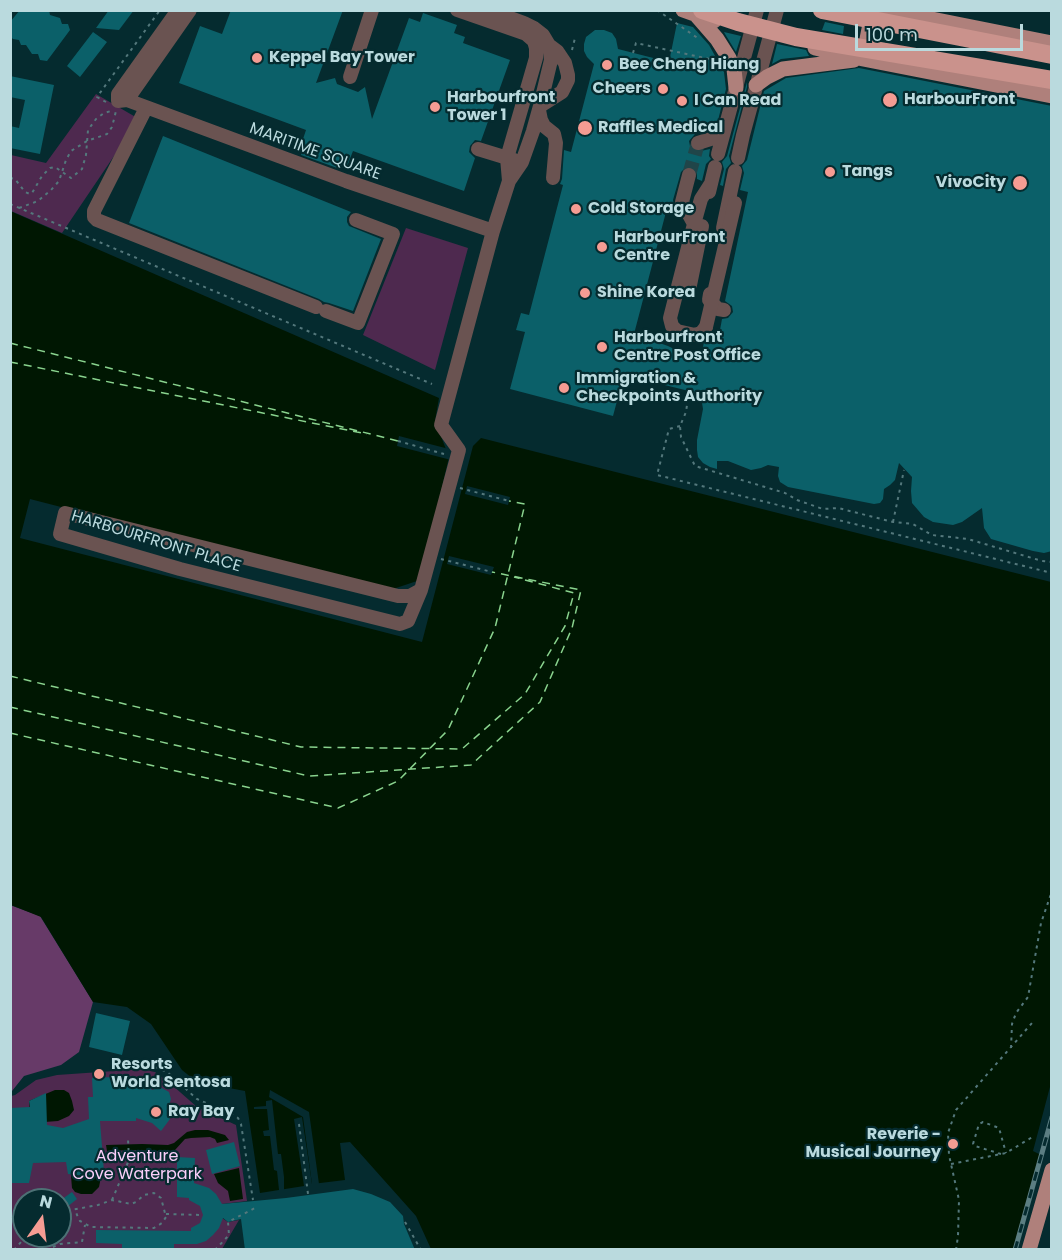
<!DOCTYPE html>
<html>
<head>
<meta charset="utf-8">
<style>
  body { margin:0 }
  #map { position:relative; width:1062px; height:1260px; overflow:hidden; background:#052b2f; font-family:Poppins,sans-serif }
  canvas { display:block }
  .frame { position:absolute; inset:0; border:12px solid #badade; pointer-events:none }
  .north { position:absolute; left:12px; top:1188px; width:60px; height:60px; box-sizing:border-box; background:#052b2f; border:2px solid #4d7175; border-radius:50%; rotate:14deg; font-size:16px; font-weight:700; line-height:24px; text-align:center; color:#badade }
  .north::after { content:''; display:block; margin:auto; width:21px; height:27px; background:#f59c93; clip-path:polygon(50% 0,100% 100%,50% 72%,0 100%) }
  .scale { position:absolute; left:855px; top:24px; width:168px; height:27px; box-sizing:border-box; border:3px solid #badade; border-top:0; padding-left:8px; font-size:18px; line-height:21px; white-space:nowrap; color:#badade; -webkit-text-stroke:4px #052b2f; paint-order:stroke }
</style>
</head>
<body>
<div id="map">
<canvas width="1062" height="1260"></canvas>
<div class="frame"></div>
<div class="north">N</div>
<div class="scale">100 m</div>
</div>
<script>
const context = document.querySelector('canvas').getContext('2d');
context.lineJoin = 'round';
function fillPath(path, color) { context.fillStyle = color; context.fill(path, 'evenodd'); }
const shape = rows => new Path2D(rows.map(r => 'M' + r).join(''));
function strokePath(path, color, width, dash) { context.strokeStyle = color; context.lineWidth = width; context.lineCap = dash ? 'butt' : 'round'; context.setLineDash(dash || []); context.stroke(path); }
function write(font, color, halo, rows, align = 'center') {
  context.font = font + ' Poppins,sans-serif'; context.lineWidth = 4.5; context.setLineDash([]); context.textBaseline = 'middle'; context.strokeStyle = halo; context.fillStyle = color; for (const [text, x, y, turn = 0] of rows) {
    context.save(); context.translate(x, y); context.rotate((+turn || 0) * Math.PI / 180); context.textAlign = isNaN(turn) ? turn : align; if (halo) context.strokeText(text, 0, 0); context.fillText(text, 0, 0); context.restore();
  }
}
const green = shape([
  [96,94,139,119,62,233,11,211,11,155,46,163],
  [406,228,468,248,435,370,363,335],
  [143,1069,155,1072,172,1085,197,1107,236,1125,247,1201,222,1204,222,1218,228,1222,239,1220,222,1249,11,1250,11,1096,15,1095,36,1080,57,1075],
  [24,1200,60,1200,60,1236,24,1236]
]);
const forest = shape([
  [10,905,40,916,93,1002,79,1052,61,1065,24,1076,12,1091,10,1091]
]);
const water = shape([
  [10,211,439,398,435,421,449,457,420,580,387,591,30,499,20,538,422,642,473,446,481,438,1051,582,1051,1249,431,1249,416,1216,350,1142,340,1143,345,1180,312,1184,302,1117,294,1119,304,1186,260,1193,245,1091,208,1084,192,1078,182,1070,151,1024,127,1007,93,1002,41,917,11,905],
  [55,1090,64,1090,69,1093,72,1101,74,1110,69,1116,58,1121,31,1123,29,1101],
  [195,1130,208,1130,225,1135,229,1140,217,1143,215,1139,210,1137,191,1138,185,1139,175,1150,172,1152,135,1150,107,1151,106,1145,142,1144,168,1145,174,1143,187,1132],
  [239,1168,243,1199,230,1201,228,1191,218,1183,214,1174],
  [100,1175,100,1182,99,1187,92,1194,81,1194,75,1192,72,1188,71,1176]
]);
const pier = shape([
  [399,436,449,449,452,456,451,460,397,446],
  [467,486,510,497,508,505,465,494],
  [449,556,494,567,491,575,447,564],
  [1051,1083,1052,1249,1014,1249,1041,1155,1033,1151],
  [270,1090,309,1112,319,1184,312,1184,303,1117,269,1097],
  [272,1100,278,1154,281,1154,284,1177,284,1190,279,1190,277,1171,274,1170,270,1136,264,1136,263,1131,269,1130,267,1109,254,1109,254,1107,266,1106,266,1101]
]);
const ferry = shape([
  [10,343,398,441],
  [10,362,367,434],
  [10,676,301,747,462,749,525,694,565,626,574,593,514,577],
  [10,707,309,776,471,765,540,702,572,628,581,590,492,572],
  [10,733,338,808,398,781,448,730,495,628,525,504,509,501]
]);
const building = shape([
  [20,10,49,10,50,15,60,18,62,24,68,24,70,30,47,61,40,60,38,54,32,54,26,45,21,45,19,40,13,39,10,36,10,22],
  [109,10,134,10,119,30,96,28],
  [231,10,343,10,316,83,335,78,337,84,358,92,365,87,372,119,409,18,420,22,423,13,457,25,454,33,465,37,463,43,510,60,481,141,475,140,470,146,469,152,475,158,464,191,353,151,346,169,341,167,340,169,301,155,305,144,302,142,306,130,179,83,200,26,222,34],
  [825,22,844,26,843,34,822,30],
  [677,23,693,27,709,45,724,72,726,89,716,128,695,134,689,141,690,146,696,152,710,149,709,156,711,159,706,164,702,181,697,179,697,172,692,167,686,167,681,172,673,200,674,206,672,214,666,212,634,334,668,346,700,362,704,342,710,339,712,334,716,335,717,329,720,330,722,319,728,318,733,312,732,306,725,301,748,192,740,190,744,173,742,166,747,160,764,91,786,78,859,68,1052,106,1052,551,1044,553,1033,551,991,539,984,528,982,508,962,522,953,525,933,522,924,517,912,503,911,491,912,477,899,463,895,480,890,485,884,489,883,499,880,503,874,504,788,487,780,482,778,476,779,467,768,465,761,468,751,470,728,461,717,461,717,469,710,467,703,463,698,457,697,450,697,440,703,409,702,403,697,396,689,391,624,375,613,416,510,389,525,332,516,330,521,313,529,315,563,185,560,184,562,179,564,150,571,152,594,64,587,57,584,51,584,44,586,37,595,30,604,30,612,33,616,39,618,49,669,62],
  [93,32,107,42,80,77,67,66],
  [724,32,741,36,736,52,725,34],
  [777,44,806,50,809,56,781,59,772,64],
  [10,76,54,85,40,154,10,148,10,126,19,128,25,100,10,97],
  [747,82,747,87,729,156,731,163,726,169,723,186,720,185,724,169,722,162,727,156],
  [163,136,351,212,347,217,347,222,349,226,381,239,353,311,329,303,324,302,319,299,129,223],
  [96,1013,130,1021,122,1055,89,1047],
  [135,1076,135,1084,149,1087,152,1090,160,1087,169,1092,171,1099,168,1109,170,1119,161,1131,152,1123,136,1118,136,1121,100,1121,104,1172,85,1176,68,1174,66,1162,33,1163,29,1183,10,1183,10,1108,30,1107,29,1101,46,1093,47,1125,63,1128,89,1119,88,1097,93,1097,92,1078],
  [234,1142,240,1166,212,1174,206,1150],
  [177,1157,195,1158,194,1183,209,1188,216,1194,222,1204,286,1198,353,1189,371,1194,390,1202,403,1216,404,1224,415,1250,245,1250,241,1219,228,1222,223,1218,219,1228,213,1235,206,1241,197,1244,174,1244,174,1250,122,1250,122,1244,96,1243,96,1230,191,1231,191,1228,200,1223,203,1215,200,1206,189,1200,189,1198,177,1197],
  [72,1192,77,1199,67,1207,61,1200]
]);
const minorTunnel = shape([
  [689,175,698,143]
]);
const path = shape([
  [657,10,699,39],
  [572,50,575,38],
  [633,53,636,43,714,60],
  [106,102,97,97,160,10],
  [10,178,15,179,25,192,30,194,32,193,42,176,50,168,55,167,71,178,82,169,86,155,88,130,96,119,104,113,111,111],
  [10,204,432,384],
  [19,208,38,201,51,190,59,181,66,160,71,151,87,141,107,134,112,127,116,111],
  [689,391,686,412,680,426,681,437,695,466,785,493,797,500,823,509,838,508,893,522,913,524,932,535,968,539,1042,561,1052,562],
  [680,426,669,429,657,475,1052,573],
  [398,441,444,454],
  [460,488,509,501],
  [893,522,904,470],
  [441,559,492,572],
  [1011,1048,1012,1024,1016,1013,1028,997,1041,923,1052,891],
  [110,1065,155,1067,167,1072,197,1099,231,1114,238,1118,241,1124,253,1200],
  [299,1124,308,1194],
  [1001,1154,975,1146,973,1144,979,1124,983,1122,999,1128,1006,1153],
  [951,1164,1006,1153,1034,1136],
  [112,1200,129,1160,128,1139],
  [60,1212,98,1205,112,1200,131,1204,136,1202,144,1195,154,1193,161,1198,166,1217,162,1223,154,1228,91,1227,80,1221,77,1215,75,1209],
  [166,1214,202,1215],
  [405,1222,421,1250],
  [14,1250,21,1242,24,1234],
  [46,1250,60,1244,82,1242,85,1225],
  [215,1250,229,1235,228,1222,255,1208],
  [956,1250,958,1236,959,1200,949,1155,948,1133,956,1110,1032,1023]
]);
const minor = shape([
  [178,10,118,94,118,101,127,100,346,181,493,231],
  [457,10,526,34,534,41,536,48,536,58,507,158,509,181],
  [350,77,372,10],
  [127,100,190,10],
  [540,106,562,92,568,80,568,75,565,63,557,51,549,45],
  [146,108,94,211,94,217,97,220,316,307],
  [539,110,541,120,544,126,554,134,556,143,553,178],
  [698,143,723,135],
  [478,149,514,160],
  [718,154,757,10],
  [738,158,743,135,777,10],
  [689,175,682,202,694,224],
  [709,192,715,167],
  [723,228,735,171],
  [690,285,702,226],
  [710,294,709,300,718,309,724,310],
  [326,311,358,323,393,234,356,220],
  [706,327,701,333,695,335,677,331,672,326,670,318,694,224,701,199,710,185],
  [421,590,410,596,398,596,65,513,60,534,180,569,400,624,408,621,421,590,459,450,441,425,493,231,509,181,522,162,533,131,540,106,551,60,549,45,543,35,534,28,524,23,489,10]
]);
const major = shape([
  [683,10,714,21],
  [887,10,1052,43],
  [697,16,717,39,729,58,734,69,736,88],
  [815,48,863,59,1052,96],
  [874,58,870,53,867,46,867,39,870,24,875,16,880,14],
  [756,85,767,77,783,69,854,60],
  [1029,1250,1052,1170]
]);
const rail = shape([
  [1015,1250,1052,1117]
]);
const minorBridge = shape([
  [706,327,735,203]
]);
const highwayBridge = shape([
  [702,10,738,22,796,37,1052,80],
  [822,10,1052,55]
]);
const markers = [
  [257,58,6,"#f59c93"],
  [607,65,6,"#f59c93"],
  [663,89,6,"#f59c93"],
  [890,100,8,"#f59c93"],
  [682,101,6,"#f59c93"],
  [435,107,6,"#f59c93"],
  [585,128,8,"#f59c93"],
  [830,172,6,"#f59c93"],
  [1020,183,8,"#f59c93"],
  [576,209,6,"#f59c93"],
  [602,247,6,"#f59c93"],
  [585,293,6,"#f59c93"],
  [602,347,6,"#f59c93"],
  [564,388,6,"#f59c93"],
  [99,1074,6,"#f59c93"],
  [156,1112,6,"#f59c93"],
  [953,1144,6,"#f59c93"]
];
const poiNames = [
  ["Keppel Bay Tower",269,58],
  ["Bee Cheng Hiang",619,65],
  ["Cheers",651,89,"right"],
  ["Harbourfront",447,98],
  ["Tower 1",447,116],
  ["HarbourFront",904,100],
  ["I Can Read",694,101],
  ["Raffles Medical",598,128],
  ["Tangs",842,172],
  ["VivoCity",1006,183,"right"],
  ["Cold Storage",588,209],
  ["HarbourFront",614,238],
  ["Centre",614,256],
  ["Shine Korea",597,293],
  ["Harbourfront",614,338],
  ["Centre Post Office",614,356],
  ["Immigration &",576,379],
  ["Checkpoints Authority",576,397],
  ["Resorts",111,1065],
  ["World Sentosa",111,1083],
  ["Ray Bay",168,1112],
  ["Reverie -",941,1135,"right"],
  ["Musical Journey",941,1153,"right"]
];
const streetNames = [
  ["MARITIME SQUARE",315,152,20],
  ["HARBOURFRONT PLACE",156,542,17]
];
const parkNames = [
  ["Adventure",137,1157],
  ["Cove Waterpark",137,1175]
];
fillPath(green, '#4e294f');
fillPath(forest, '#673a68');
fillPath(water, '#001702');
fillPath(pier, '#052b2f');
strokePath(ferry, '#89d38e', 1.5, [8, 6]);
fillPath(building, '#0b6069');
strokePath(minorTunnel, '#204549', 14, [14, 7]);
strokePath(path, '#54787c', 2, [3, 4.5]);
strokePath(minor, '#6a5351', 14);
strokePath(major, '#af807b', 15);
strokePath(rail, '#5b7e82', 5);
strokePath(rail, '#052b2f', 3, [9]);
strokePath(minorBridge, '#6a5351', 14);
strokePath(highwayBridge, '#ca928c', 18);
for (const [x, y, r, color] of markers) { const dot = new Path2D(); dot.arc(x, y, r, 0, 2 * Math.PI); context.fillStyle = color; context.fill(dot); strokePath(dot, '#052b2f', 2); }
write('bold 16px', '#badade', '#052b2f', poiNames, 'left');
write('16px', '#badade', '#052b2f', streetNames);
write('16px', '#facffa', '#052b2f', parkNames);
</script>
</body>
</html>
